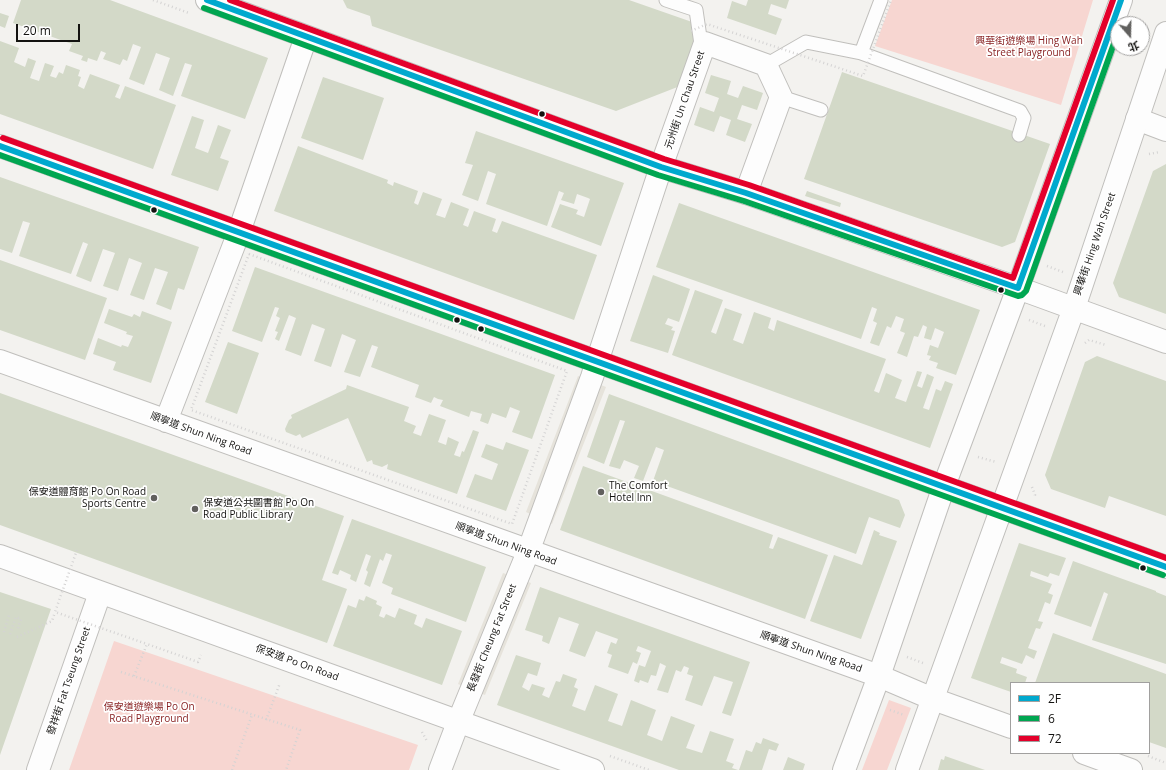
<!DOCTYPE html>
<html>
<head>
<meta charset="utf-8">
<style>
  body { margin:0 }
  #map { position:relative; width:1166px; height:770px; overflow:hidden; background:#f3f2ef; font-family:"Open Sans","Noto Sans TC",sans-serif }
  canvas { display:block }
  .legend { position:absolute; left:1010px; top:682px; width:140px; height:72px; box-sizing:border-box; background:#fff; border:1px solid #a1a09f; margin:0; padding:5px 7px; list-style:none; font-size:12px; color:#131210 }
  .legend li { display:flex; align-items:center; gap:8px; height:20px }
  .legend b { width:20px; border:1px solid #a1a09f }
  .north { position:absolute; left:1110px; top:16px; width:40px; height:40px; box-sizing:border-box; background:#fff; border:1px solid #a1a09f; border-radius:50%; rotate:160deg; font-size:11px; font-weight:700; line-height:16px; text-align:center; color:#131210 }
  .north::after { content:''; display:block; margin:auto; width:14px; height:18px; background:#61605e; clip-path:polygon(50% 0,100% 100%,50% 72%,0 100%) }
  .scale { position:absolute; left:16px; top:24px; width:64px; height:18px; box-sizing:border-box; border:2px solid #131210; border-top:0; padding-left:5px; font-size:12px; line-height:14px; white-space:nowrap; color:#131210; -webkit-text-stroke:3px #fff; paint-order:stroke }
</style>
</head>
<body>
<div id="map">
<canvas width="1166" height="770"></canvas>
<ul class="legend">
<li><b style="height:5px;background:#00a9ce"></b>2F</li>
<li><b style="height:5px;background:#00a651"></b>6</li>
<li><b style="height:5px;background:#e4002b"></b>72</li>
</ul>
<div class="north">北</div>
<div class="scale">20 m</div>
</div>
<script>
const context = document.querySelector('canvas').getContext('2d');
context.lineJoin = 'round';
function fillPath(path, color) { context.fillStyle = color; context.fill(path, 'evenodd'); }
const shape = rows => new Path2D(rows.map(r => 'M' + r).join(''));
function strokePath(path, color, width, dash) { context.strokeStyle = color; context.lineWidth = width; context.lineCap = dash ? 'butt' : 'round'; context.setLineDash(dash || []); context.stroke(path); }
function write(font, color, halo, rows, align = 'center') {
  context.font = font + ' "Open Sans","Noto Sans TC",sans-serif'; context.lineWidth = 3.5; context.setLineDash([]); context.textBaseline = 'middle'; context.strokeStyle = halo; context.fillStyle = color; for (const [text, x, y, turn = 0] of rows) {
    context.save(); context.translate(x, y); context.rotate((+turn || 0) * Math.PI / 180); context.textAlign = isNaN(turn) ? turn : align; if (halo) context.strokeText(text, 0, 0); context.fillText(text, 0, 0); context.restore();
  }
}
const built = shape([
  [578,376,606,387,552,524,526,512],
  [503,573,531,583,485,695,458,684]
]);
const green = shape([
  [892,0,1093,0,1061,105,875,46],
  [114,641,418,745,409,770,69,770],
  [889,700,911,708,887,770,862,770]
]);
const building = shape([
  [21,0,110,0,268,58,245,119,181,96,192,65,185,63,173,96,159,90,170,58,156,53,144,85,129,79,141,47,133,44,127,61,123,59,120,65,103,59,106,53,101,51,97,61,88,58,87,62,81,60,83,56,69,51,72,44,13,23],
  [343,0,629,0,692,22,696,35,680,86,616,111,372,26,370,16,347,8],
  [748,0,789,0,786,9,771,4,768,14,782,19,776,35,727,18,732,1,746,6],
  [0,13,9,16,5,28,0,26],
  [0,41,19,48,14,62,25,67,28,58,36,61,30,78,39,81,45,63,54,66,50,76,56,78,59,72,63,74,66,65,80,70,78,76,81,77,78,86,84,89,90,74,120,85,115,97,120,99,125,86,176,105,153,169,0,114],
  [842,72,1050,144,1015,242,1002,247,804,179],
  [711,75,731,81,727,94,738,98,743,86,763,93,757,110,742,105,737,119,752,124,745,142,726,135,731,120,720,116,714,132,694,125,700,107,714,112,719,98,705,93],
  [323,77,384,98,363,160,301,138],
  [192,116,204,120,195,148,208,153,218,125,231,130,220,158,229,161,218,191,171,175],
  [476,131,624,183,601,246,551,227,560,204,578,210,576,214,584,217,590,199,588,198,577,194,574,204,561,200,564,193,559,191,547,226,486,204,496,174,488,171,478,201,462,195,473,165,465,163],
  [298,146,388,180,387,183,393,186,394,182,418,191,414,203,418,205,423,192,442,199,436,215,445,218,451,202,469,209,463,225,468,227,474,211,496,219,492,231,497,233,502,221,597,255,574,320,274,211],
  [1166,164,1166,314,1119,297,1113,283,1153,171],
  [0,177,199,247,184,290,178,288,171,310,156,304,168,272,155,268,144,300,130,295,142,263,129,258,118,291,103,286,115,253,103,249,91,282,76,276,88,244,83,242,71,274,19,256,30,223,23,221,12,253,0,249],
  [807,191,841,203,840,207,805,196],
  [679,203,980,310,956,375,936,368,938,363,929,360,931,356,927,355,930,345,938,348,944,332,935,328,931,340,924,338,927,327,923,325,918,337,914,336,907,357,897,353,905,333,900,331,904,319,896,316,891,328,887,326,879,346,870,343,877,323,873,321,877,309,872,307,861,339,656,267],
  [0,260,107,298,85,360,0,330],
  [255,267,555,375,532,439,512,432,520,411,510,407,506,418,492,413,488,424,480,421,482,414,471,411,469,417,440,406,443,400,438,399,434,397,431,403,415,397,419,385,371,367,378,347,372,345,360,377,344,372,356,340,342,334,331,367,314,361,325,329,312,324,301,356,285,350,296,318,289,315,279,341,275,339,278,332,275,331,280,318,276,316,279,308,275,307,262,342,232,331],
  [653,275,690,289,679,322,668,318,665,324,673,327,671,330,675,331,668,353,630,341],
  [695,290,723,300,711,332,716,334,725,308,742,314,733,340,743,344,754,312,771,318,768,328,774,331,777,320,886,359,874,391,879,393,886,373,902,380,895,398,906,402,917,371,922,372,917,386,922,388,927,374,934,377,923,408,929,410,936,389,941,391,945,381,953,384,930,448,672,355],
  [109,309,132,317,134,314,140,317,142,311,172,322,151,383,113,370,116,362,93,354,98,338,121,347,122,345,128,347,133,336,126,334,127,332,104,323],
  [228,342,259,353,237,414,205,402],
  [1097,356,1166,381,1166,516,1109,496,1105,508,1051,489,1045,475,1085,362],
  [347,385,409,407,404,421,416,426,413,433,421,436,429,414,446,420,438,442,446,445,448,437,459,442,454,455,460,457,462,451,464,452,473,430,479,432,457,494,387,469,388,464,382,467,373,464,372,460,367,462,348,418,302,438,300,434,296,436,286,432,285,429,289,420,292,418,291,415,346,389],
  [0,393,344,516,322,580,347,589,327,643,0,525],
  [609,394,899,500,905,515,900,528,869,517,856,554,653,481,664,450,656,447,643,481,634,478,639,466,624,460,620,469,609,466,625,421,620,420,604,464,587,457],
  [506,442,529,450,506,511,466,497,475,474,492,480,498,464,481,457,486,444,503,450],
  [583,466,773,535,769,548,773,549,778,537,828,555,805,619,560,530],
  [352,519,486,567,466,622,391,594,393,588,382,583,392,555,386,553,383,561,380,559,370,587,364,584,368,572,366,570,371,556,366,554,356,582,350,579,351,575,340,570,338,575,332,573],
  [874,530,880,533,879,535,897,541,861,639,810,621,834,555,862,565],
  [1019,543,1066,558,1059,576,1050,573,1048,577,1031,571,1030,576,1052,584,1048,593,1053,595,1050,604,1045,602,1038,621,1043,622,1040,629,1036,628,1028,648,1037,651,1034,659,1026,655,1022,664,1002,657,1000,663,1017,669,1016,673,1027,677,1025,683,1011,683,1011,692,971,678],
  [1073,561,1156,591,1156,592,1166,596,1166,664,1092,640,1108,594,1104,592,1091,627,1054,614],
  [540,587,750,662,731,716,722,713,733,682,714,676,702,706,685,700,693,676,687,674,689,668,684,666,681,672,676,670,668,693,657,690,666,666,660,663,656,676,651,675,648,683,640,680,639,683,634,681,639,665,645,667,651,651,638,646,636,651,641,653,637,664,633,662,628,674,608,667,612,655,607,653,611,642,616,644,618,639,596,631,585,657,569,651,579,624,559,617,549,644,542,641,543,636,525,630],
  [0,592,51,609,0,755],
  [366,596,377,601,376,604,382,607,379,616,384,618,386,614,395,618,399,608,417,615,414,624,422,628,426,618,462,631,442,685,333,646,348,605,356,608,359,599,364,601],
  [1053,633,1166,674,1166,748,1149,742,1149,683,1035,683],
  [516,655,541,663,537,676,528,673,522,687,529,691,532,684,545,688,542,695,549,698,556,681,560,682,563,674,577,679,574,687,578,689,572,706,585,711,595,685,618,694,608,721,622,726,631,700,656,710,647,735,662,741,671,716,695,725,686,748,702,753,710,731,734,739,726,761,734,764,732,768,738,770,679,770,497,705],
  [763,738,779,744,776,751,769,749,762,770,739,770,746,750,752,752,756,742,761,744],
  [945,756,985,770,938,770,941,759,944,760],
  [788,757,805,764,803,770,783,770]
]);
const path = shape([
  [153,0,189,13],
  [1149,154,1160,152],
  [249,254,567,371,512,524,191,410,249,254],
  [1047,266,1063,272],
  [1029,320,1045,326],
  [1085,343,1089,340,1106,345],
  [978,457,996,462],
  [1032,487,1035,495,1034,497],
  [4,632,9,615],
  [10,634,16,617,21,619,18,628],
  [17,637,52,621,55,612],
  [907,657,923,663],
  [121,672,300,730,286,770],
  [134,676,147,644,198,662,201,655],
  [890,710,904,715],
  [266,720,280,683],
  [422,732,427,741],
  [610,756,649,770],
  [1148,756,1166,763],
  [232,770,252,715]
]);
const lane = shape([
  [666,0,696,10,702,51],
  [861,53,881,0],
  [766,65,806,42,861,53,1020,111,1024,118,1019,135],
  [781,97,821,110]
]);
const street = shape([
  [1137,119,1166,130],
  [0,361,879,676,933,699,1011,727],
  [166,421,239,232,306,37],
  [1084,753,1131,770],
  [38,770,100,593],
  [440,770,459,720,528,552,592,377,661,167,705,43,766,65,781,97,746,193]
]);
const secondary = shape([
  [207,0,661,167,746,193,1018,288,1166,342],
  [0,146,1166,567],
  [0,556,593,770],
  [844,770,879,676,944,486,1018,288,1121,0],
  [907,770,1074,308,1166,33]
]);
const pathBridge = shape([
  [691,31,707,24,863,76,891,0],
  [77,550,55,612,147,644]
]);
const bus1 = shape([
  [207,0,661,167,746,193,1018,288],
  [0,146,1166,567],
  [1018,288,1121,0]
]);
const bus2 = shape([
  [204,8,658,175,744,201,1018,296,1022,295,1026,291,1118,32],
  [0,155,1163,575]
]);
const bus3 = shape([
  [230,0,664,159,749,185,1013,278,1113,0],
  [3,138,1166,558]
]);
const markers = [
  [542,114,3.5,"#131210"],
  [154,210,3.5,"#131210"],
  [1001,290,3.5,"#131210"],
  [457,320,3.5,"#131210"],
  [481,329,3.5,"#131210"],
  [601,492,4,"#61605e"],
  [154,498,4,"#61605e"],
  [195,509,4,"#61605e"],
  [1143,568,3.5,"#131210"]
];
const parkNames = [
  ["興華街遊樂場 Hing Wah",1029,41],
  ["Street Playground",1029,53],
  ["保安道遊樂場 Po On",149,707],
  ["Road Playground",149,719]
];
const streetNames = [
  ["元州街 Un Chau Street",685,100,-71],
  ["興華街 Hing Wah Street",1095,244,-71],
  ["順寧道 Shun Ning Road",201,434,20],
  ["順寧道 Shun Ning Road",506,544,20],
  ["長發街 Cheung Fat Street",492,638,-68],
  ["順寧道 Shun Ning Road",811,652,19],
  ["保安道 Po On Road",297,663,20],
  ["發祥街 Fat Tseung Street",69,681,-71]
];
const poiNames = [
  ["The Comfort",609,486],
  ["Hotel Inn",609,498],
  ["保安道體育館 Po On Road",146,492,"right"],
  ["Sports Centre",146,504,"right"],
  ["保安道公共圖書館 Po On",203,503],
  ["Road Public Library",203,515]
];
fillPath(built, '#e6e3db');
fillPath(green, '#f7d6d1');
fillPath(building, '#d3d9c8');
strokePath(lane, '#c0bfbc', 15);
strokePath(street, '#c0bfbc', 24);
strokePath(secondary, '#c0bfbc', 24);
strokePath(path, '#d4d3d3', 2.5, [1, 3]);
strokePath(lane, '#fdfdfd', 13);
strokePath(street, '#fdfdfd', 22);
strokePath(secondary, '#fdfdfd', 22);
strokePath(pathBridge, '#d4d3d3', 2.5, [1, 3]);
strokePath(bus1, '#00a9ce', 6);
strokePath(bus2, '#00a651', 6);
strokePath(bus3, '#e4002b', 6);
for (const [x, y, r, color] of markers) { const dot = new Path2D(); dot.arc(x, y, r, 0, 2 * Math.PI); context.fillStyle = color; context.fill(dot); strokePath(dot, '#fff', 1.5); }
write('10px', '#861d1e', '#fff', parkNames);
write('10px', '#131210', '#fff', streetNames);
write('10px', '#131210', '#fff', poiNames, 'left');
</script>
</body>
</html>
